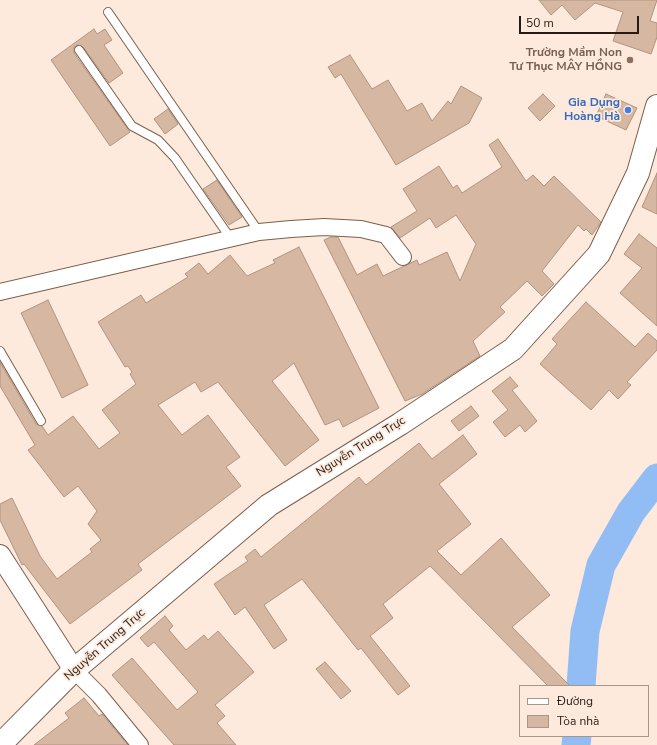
<!DOCTYPE html>
<html>
<head>
<meta charset="utf-8">
<style>
  body { margin:0 }
  #map { position:relative; width:657px; height:745px; overflow:hidden; background:#fdeadc; font-family:"Nunito Sans",sans-serif }
  canvas { display:block }
  .legend { position:absolute; left:519px; top:685px; width:130px; height:52px; box-sizing:border-box; background:#fdeadc; border:1px solid #a7978b; margin:0; padding:5px 7px; list-style:none; font-size:12px; color:#261a12 }
  .legend li { display:flex; align-items:center; gap:8px; height:20px }
  .legend b { width:20px; border:1px solid #a7978b }
  .scale { position:absolute; left:519px; top:16px; width:120px; height:18px; box-sizing:border-box; border:2px solid #261a12; border-top:0; padding-left:5px; font-size:12px; line-height:14px; white-space:nowrap; color:#261a12; -webkit-text-stroke:3px #fdeadc; paint-order:stroke }
</style>
</head>
<body>
<div id="map">
<canvas width="657" height="745"></canvas>
<ul class="legend">
<li><b style="height:5px;background:#fff"></b>Đường</li>
<li><b style="height:11px;background:#d6b7a1"></b>Tòa nhà</li>
</ul>
<div class="scale">50 m</div>
</div>
<script>
const context = document.querySelector('canvas').getContext('2d');
context.lineJoin = 'round';
const shape = rows => new Path2D(rows.map(r => 'M' + r).join(''));
function strokePath(path, color, width, dash) { context.strokeStyle = color; context.lineWidth = width; context.lineCap = dash ? 'butt' : 'round'; context.setLineDash(dash || []); context.stroke(path); }
function fillPath(path, color) { context.fillStyle = color; context.fill(path, 'evenodd'); }
function write(font, color, halo, rows, align = 'center') {
  context.font = font + ' "Nunito Sans",sans-serif'; context.lineWidth = 3.5; context.setLineDash([]); context.textBaseline = 'middle'; context.strokeStyle = halo; context.fillStyle = color; for (const [text, x, y, turn = 0] of rows) {
    context.save(); context.translate(x, y); context.rotate((+turn || 0) * Math.PI / 180); context.textAlign = isNaN(turn) ? turn : align; if (halo) context.strokeText(text, 0, 0); context.fillText(text, 0, 0); context.restore();
  }
}
const river = shape([
  [581,686,585,631,601,565,631,512,657,478],
  [576,745,577,736]
]);
const building = shape([
  [539,0,657,0,650,21,657,23,657,37,651,54,613,41,623,12,595,3,575,20,562,5,551,15,539,0],
  [94,29,97,34,105,29,112,40,104,45,123,73,109,83,83,47,78,45,74,47,74,53,130,132,110,146,51,60,94,29],
  [350,55,372,89,388,80,407,111,422,103,432,121,448,101,451,104,461,86,482,98,469,123,396,165,341,74,335,78,328,67,350,55],
  [543,94,555,106,540,121,528,108,543,94],
  [606,94,637,108,626,130,596,116,606,94],
  [168,109,178,124,165,134,154,119,168,109],
  [498,139,526,181,533,175,544,186,554,176,601,222,592,235,586,229,584,231,578,225,542,271,554,284,542,296,527,281,500,307,505,312,473,341,480,356,422,394,405,401,324,240,331,237,338,237,357,275,377,264,383,276,417,260,419,265,447,252,460,281,476,244,456,215,436,228,430,218,400,238,391,227,417,211,403,189,439,166,453,188,457,185,462,193,502,167,489,145,498,139],
  [657,173,657,214,642,207,657,173],
  [217,180,242,217,229,225,203,189,217,180],
  [639,234,657,248,657,326,620,293,642,268,624,254,639,234],
  [299,247,379,408,343,427,339,419,325,425,294,363,272,381,319,440,285,466,218,382,201,392,195,382,158,405,182,435,208,415,240,457,226,467,241,486,138,564,142,570,70,624,24,564,22,565,0,520,0,504,12,498,40,556,57,579,92,552,90,549,101,540,88,524,97,511,78,486,64,497,28,450,35,445,0,386,0,362,36,424,42,426,48,435,73,416,99,449,120,433,102,410,136,384,130,374,132,372,128,366,125,367,98,322,141,295,146,303,188,277,185,274,199,263,208,274,230,255,247,276,275,263,273,260,299,247],
  [48,300,88,385,62,398,21,313,48,300],
  [586,302,635,347,648,333,657,341,657,350,627,382,631,385,618,399,609,390,591,410,540,364,557,344,552,339,586,302],
  [510,377,518,386,512,390,537,421,525,432,520,425,505,437,493,422,508,410,492,391,510,377],
  [471,406,479,416,459,431,451,421,471,406],
  [463,435,477,454,439,484,471,524,437,551,461,575,501,538,550,595,512,627,570,686,548,686,430,566,383,604,393,618,370,636,410,686,398,695,361,648,358,650,302,579,264,605,287,640,274,649,245,607,235,615,214,584,248,561,245,557,255,549,261,557,359,477,366,485,419,443,432,459,463,435],
  [165,616,173,626,169,630,186,650,204,635,208,640,218,631,254,672,215,705,225,716,217,723,236,745,174,745,112,675,132,658,177,710,198,692,154,642,148,647,140,638,165,616],
  [325,662,351,691,341,699,316,669,325,662],
  [84,698,99,716,102,714,128,745,34,745,69,718,65,713,84,698]
]);
const service = shape([
  [108,12,259,232],
  [79,50,132,126,158,140,175,158,231,239],
  [0,351,41,421]
]);
const minor = shape([
  [0,292,259,232,291,229,324,227,361,229,386,235,403,257],
  [74,670,99,695,140,745]
]);
const tertiary = shape([
  [0,555,74,670]
]);
const primary = shape([
  [0,745,74,670,269,505,400,424,513,349,599,254,638,173,657,106]
]);
const markers = [
  [630,60,4,"#8d6e63"],
  [628,110,4,"#3f7fe0"]
];
const educationNames = [
  ["Trường Mầm Non",622,53],
  ["Tư Thục MÂY HỒNG",622,67]
];
const shopNames = [
  ["Gia Dụng",620,103],
  ["Hoàng Hà",620,117]
];
const streetNames = [
  ["Nguyễn Trung Trực",361,447,-32],
  ["Nguyễn Trung Trực",105,645,-41]
];
strokePath(river, '#92bcf4', 29);
fillPath(building, '#d6b7a1');
strokePath(building, '#b1937f', 1);
strokePath(service, '#7b5f4c', 10);
strokePath(minor, '#7b5f4c', 18);
strokePath(tertiary, '#7b5f4c', 22);
strokePath(primary, '#7b5f4c', 24);
strokePath(service, '#fff', 8);
strokePath(minor, '#fff', 16);
strokePath(tertiary, '#fff', 20);
strokePath(primary, '#fff', 22);
for (const [x, y, r, color] of markers) { const dot = new Path2D(); dot.arc(x, y, r, 0, 2 * Math.PI); context.fillStyle = color; context.fill(dot); strokePath(dot, '#fdeadc', 1.5); }
write('bold 12px', '#785e54', '#fdeadc', educationNames, 'right');
write('bold 12px', '#366cbe', '#fdeadc', shopNames, 'right');
write('12px', '#261a12', '#fdeadc', streetNames);
</script>
</body>
</html>
